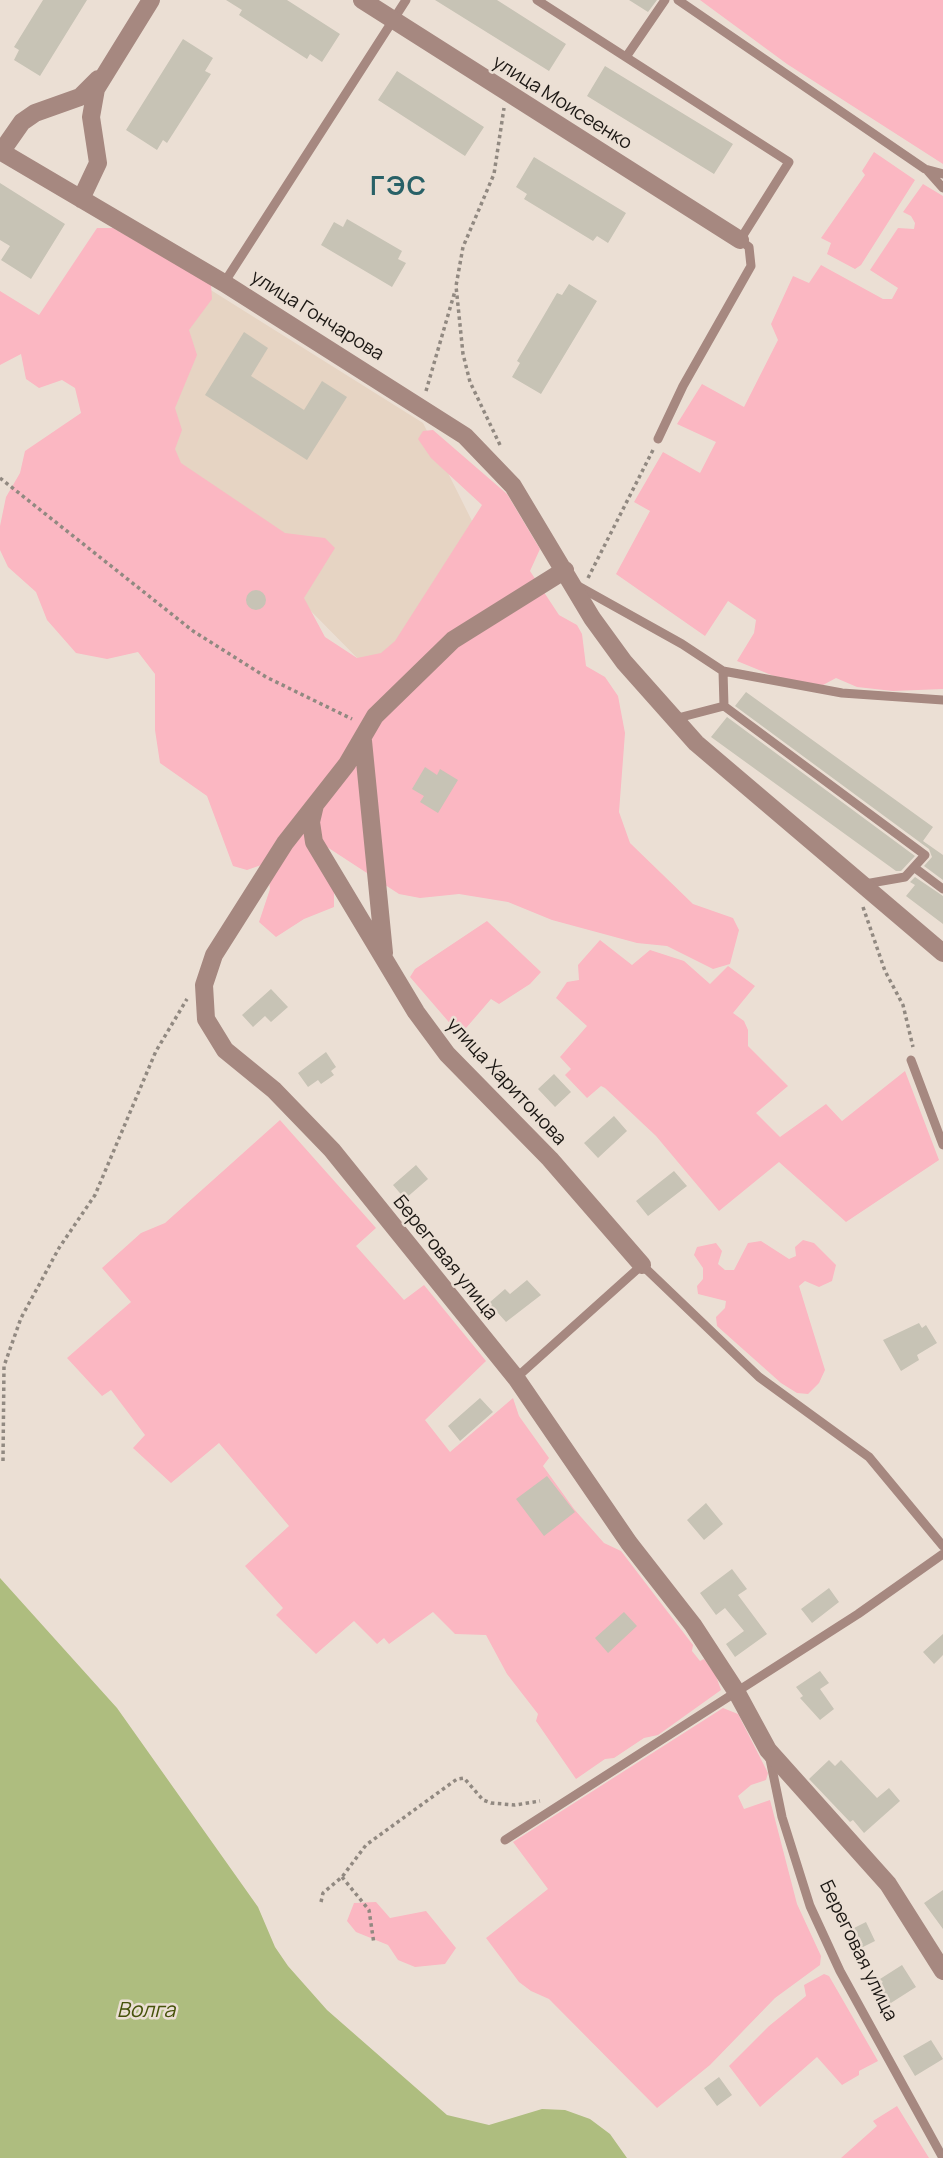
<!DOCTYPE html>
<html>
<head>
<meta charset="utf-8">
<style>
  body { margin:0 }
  canvas { display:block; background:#ebdfd4 }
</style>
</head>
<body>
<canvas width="943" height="2158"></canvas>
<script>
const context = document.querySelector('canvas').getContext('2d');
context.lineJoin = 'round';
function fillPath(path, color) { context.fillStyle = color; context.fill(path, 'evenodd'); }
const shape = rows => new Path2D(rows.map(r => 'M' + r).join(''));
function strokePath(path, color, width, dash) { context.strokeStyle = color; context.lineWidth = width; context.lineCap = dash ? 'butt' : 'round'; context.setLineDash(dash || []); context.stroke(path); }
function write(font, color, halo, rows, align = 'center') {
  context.font = font + ' Manrope,sans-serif'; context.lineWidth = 5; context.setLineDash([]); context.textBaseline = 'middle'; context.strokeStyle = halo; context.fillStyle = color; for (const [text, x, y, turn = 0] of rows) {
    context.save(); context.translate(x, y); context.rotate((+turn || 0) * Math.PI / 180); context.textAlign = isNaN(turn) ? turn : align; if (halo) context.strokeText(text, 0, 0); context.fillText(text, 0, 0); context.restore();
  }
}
const built = shape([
  [198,282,423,423,478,533,376,677,298,598,108,424]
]);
const green = shape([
  [700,0,943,0,943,164,787,64],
  [874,152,915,180,861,265,855,269,827,254,831,243,821,238,865,175,862,171],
  [923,184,943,196,943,689,893,691,857,687,836,678,823,685,781,679,737,661,754,633,756,620,728,601,705,636,616,574,650,511,634,502,663,452,700,473,716,442,677,424,702,384,744,407,778,340,771,324,793,276,809,283,821,265,883,299,892,299,898,288,870,270,898,228,914,229,915,223,911,216,903,212],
  [97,228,113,228,211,284,212,299,189,330,197,355,175,408,182,430,175,449,181,463,285,533,325,538,335,548,304,598,325,637,357,658,381,653,395,641,482,505,431,458,418,439,423,431,433,430,507,494,540,549,530,571,559,615,577,625,582,634,586,666,605,677,618,696,625,733,619,812,630,843,693,904,733,918,739,930,730,964,713,969,667,946,637,943,552,920,508,902,459,894,420,898,399,894,324,845,334,877,334,907,304,919,276,937,259,922,270,889,267,863,247,870,233,866,207,796,160,763,155,730,155,674,138,652,107,659,76,653,47,620,36,592,8,567,0,550,0,526,6,497,20,473,25,451,81,413,75,388,62,380,39,388,26,379,21,354,0,365,0,291,39,315],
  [487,921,541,972,530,984,499,1004,491,999,460,1035,410,977,415,969],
  [600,940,632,965,650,950,684,961,710,984,728,966,755,986,733,1013,744,1021,748,1030,748,1046,788,1086,756,1113,780,1137,826,1104,842,1121,905,1071,939,1160,846,1222,779,1162,719,1211,656,1136,605,1088,601,1086,587,1098,565,1075,571,1069,560,1057,587,1026,556,998,567,982,579,980,578,965],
  [280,1120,376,1228,356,1246,404,1300,424,1285,486,1361,425,1420,450,1452,513,1398,519,1416,549,1458,543,1466,574,1509,604,1543,621,1551,693,1645,692,1651,700,1661,704,1659,716,1676,721,1690,658,1735,644,1738,614,1758,605,1759,576,1779,536,1721,538,1714,507,1674,486,1635,455,1634,433,1612,389,1644,384,1638,377,1644,354,1621,316,1654,276,1615,283,1608,245,1566,289,1526,219,1443,171,1483,133,1448,145,1435,111,1390,102,1396,67,1358,131,1302,102,1268,141,1233,165,1223],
  [803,1240,814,1243,836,1265,832,1281,819,1287,805,1281,799,1286,825,1370,819,1383,808,1394,797,1393,781,1383,717,1326,716,1317,725,1308,726,1301,698,1294,697,1286,703,1279,703,1268,694,1255,697,1247,716,1243,722,1251,718,1264,725,1270,734,1270,748,1243,761,1241,789,1259,796,1256,795,1247],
  [723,1708,738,1714,768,1773,766,1780,751,1785,738,1796,744,1809,770,1800,797,1904,821,1956,820,1965,775,1998,710,2065,657,2108,549,1999,531,1991,519,1982,486,1938,548,1889,513,1842],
  [376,1902,390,1918,426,1911,456,1948,445,1964,415,1967,398,1960,388,1945,356,1932,347,1921,354,1903],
  [824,1974,829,1976,878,2061,859,2071,859,2075,842,2085,817,2057,760,2107,729,2066,769,2026,806,1996,804,1985],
  [897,2106,929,2158,841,2158,877,2126,873,2121]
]);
const water = shape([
  [0,1578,117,1708,258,1907,275,1947,288,1966,327,2010,447,2115,489,2125,542,2109,565,2110,590,2119,610,2134,627,2158,0,2158]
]);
const building = shape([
  [43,0,87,0,40,76,14,60,19,50,14,47],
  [226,0,287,0,340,34,322,62,310,54,307,59,239,15,242,10],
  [435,0,497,0,566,44,549,71],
  [629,0,657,0,648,12],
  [183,39,213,58,205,71,211,74,167,143,163,140,157,150,126,130],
  [605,66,733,144,714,174,587,96],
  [397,71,484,127,465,156,378,100],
  [534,157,626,213,608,243,597,236,593,241,524,199,527,194,516,187],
  [0,183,65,224,31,279,1,260,10,246,0,240],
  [347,219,402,251,398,259,406,263,392,287,321,245,334,222,343,227],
  [569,284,597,301,541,394,512,377,520,363,517,361,543,317,557,293,562,295],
  [244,332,268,348,251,376,304,410,322,381,347,397,307,460,205,395],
  '246 600a10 10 0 1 1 20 0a10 10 0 1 1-20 0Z',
  [746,692,933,827,923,841,943,855,943,880,924,866,932,857,929,849,735,706],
  [727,717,915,856,901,871,896,871,711,737],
  [425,767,437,775,440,769,458,780,438,813,420,802,424,796,412,789],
  [915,877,943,896,943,924,906,896,915,885,910,882],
  [271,989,288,1007,271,1022,265,1016,253,1027,242,1015],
  [326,1052,336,1067,331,1071,334,1075,321,1084,318,1080,308,1087,298,1073],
  [554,1074,571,1092,555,1107,538,1089],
  [614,1116,627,1131,598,1158,584,1143],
  [416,1165,428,1179,405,1199,393,1185],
  [674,1171,687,1186,648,1216,636,1201],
  [527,1280,541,1295,506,1322,489,1303,505,1289,510,1294],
  [919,1323,922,1328,926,1325,937,1343,917,1355,919,1360,901,1371,883,1340],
  [480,1398,493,1412,460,1441,448,1426],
  [547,1476,575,1512,544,1536,516,1499],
  [706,1503,723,1524,704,1540,687,1520],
  [732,1569,747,1589,738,1595,767,1634,735,1657,726,1644,744,1631,725,1608,716,1615,700,1593],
  [829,1588,839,1602,812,1623,801,1609],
  [624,1612,637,1626,608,1653,595,1638],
  [943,1634,943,1655,934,1664,923,1652],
  [820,1671,829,1683,820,1689,834,1709,820,1720,800,1698,803,1696,796,1687],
  [829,1760,835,1766,841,1760,877,1798,889,1788,900,1801,864,1833,853,1820,850,1822,809,1779],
  [943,1890,943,1929,924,1903],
  [866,1922,875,1941,859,1949,850,1930],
  [902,1965,916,1987,883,2008,871,1989,883,1982,880,1979],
  [931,2040,943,2059,915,2076,903,2056],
  [719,2077,732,2095,717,2106,704,2088]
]);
const path = shape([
  [426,391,455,291],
  [500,445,470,382,463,354,456,286,463,247,494,174,504,108],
  [0,478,193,631,266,677,352,719],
  [588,578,653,450],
  [863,907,885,971,903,1005,913,1047],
  [3,1461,4,1366,21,1318,59,1248,95,1195,156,1051,187,999],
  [342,1877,369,1910,374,1944],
  [321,1902,323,1893,342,1877,366,1845,457,1779,464,1778,483,1800,491,1803,515,1805,540,1801]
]);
const service = shape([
  [537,0,789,162,740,240,749,247,751,266,683,386,658,439],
  [678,0,925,169,943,174],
  [626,57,665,0],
  [927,170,943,188],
  [224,283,406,0],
  [578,586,682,644,723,671,842,693,943,700],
  [723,671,724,706],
  [674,719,724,706,925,855,905,877,865,884],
  [915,868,943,889],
  [911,1060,943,1145],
  [516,1378,642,1265,759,1377,869,1457,943,1546],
  [770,1759,782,1817,810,1906,840,1971,943,2158],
  [505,1840,858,1614,943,1554]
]);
const minor = shape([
  [362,0,740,240],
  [0,151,224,283,465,436,513,486,592,618,624,662,696,743,943,953],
  [1,152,22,122,35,113,80,97,98,79],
  [81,199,98,163,91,117,96,89,151,0],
  [565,570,453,640,375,716,347,764,285,843,214,955,204,985,206,1019,225,1050,274,1090,332,1150,516,1378,629,1543,693,1625,736,1691,768,1750,888,1884,943,1971],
  [363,741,384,953],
  [315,805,311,822,314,842,416,1012,447,1054,550,1159,642,1265]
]);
const streetNames = [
  ["улица Моисеенко",562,103,32],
  ["улица Гончарова",317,316,32],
  ["улица Харитонова",506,1082,47],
  ["Береговая улица",445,1258,51],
  ["Береговая улица",858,1951,64]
];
const waterNames = [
  ["Волга",146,2011]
];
const districtNames = [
  ["ГЭС",399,188]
];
fillPath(built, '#e6d4c3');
fillPath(green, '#fbb7c2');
fillPath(water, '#aebd7f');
fillPath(building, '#c7c3b5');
strokePath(path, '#918981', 3.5, [3.5, 3.5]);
strokePath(service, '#a68880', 9);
strokePath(minor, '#a68880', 18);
write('19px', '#1b1713', '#ebdfd4', streetNames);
write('italic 21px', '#46520a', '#ebdfd4', waterNames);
context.letterSpacing = '2px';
write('bold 26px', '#286167', '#ebdfd4', districtNames);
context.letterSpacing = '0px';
</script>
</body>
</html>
